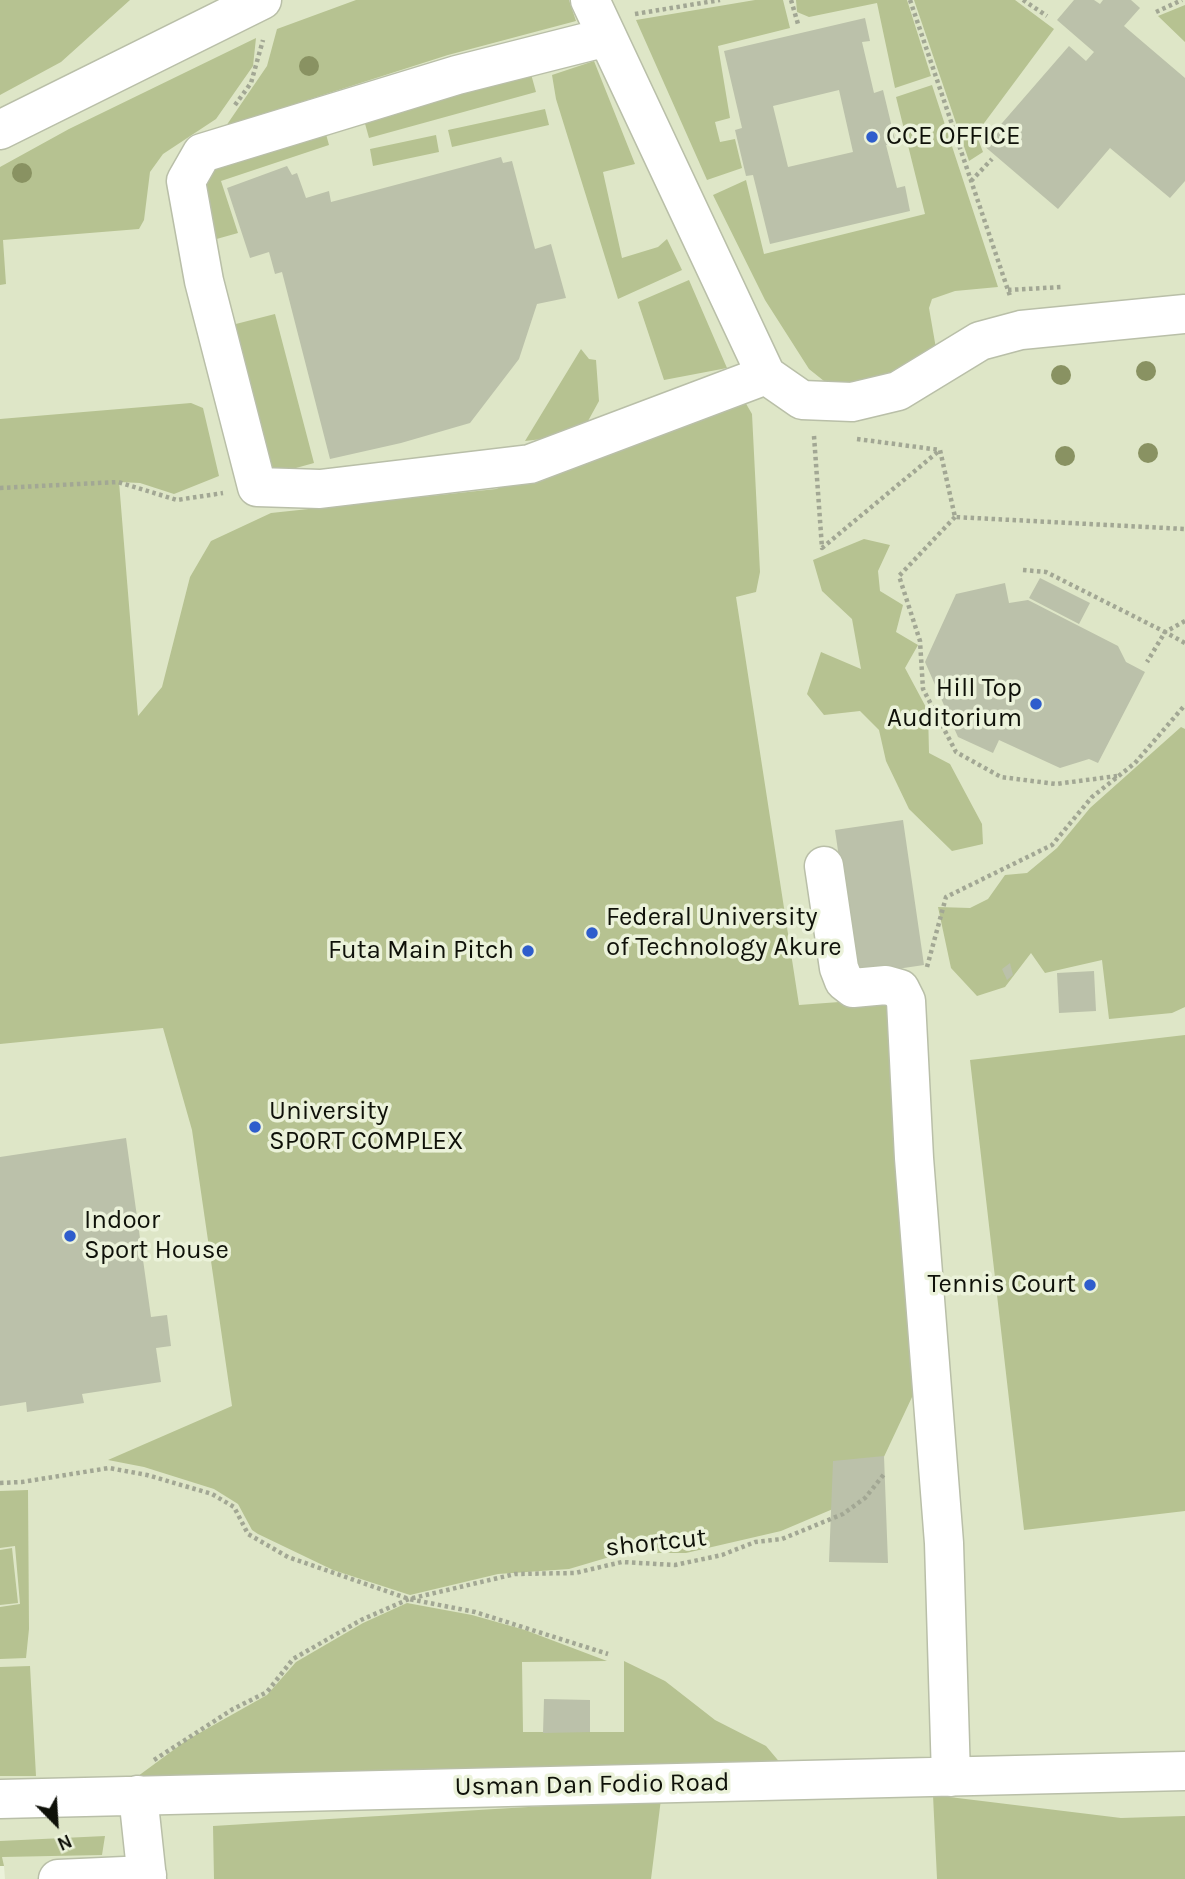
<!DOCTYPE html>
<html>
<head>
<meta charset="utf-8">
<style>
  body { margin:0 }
  #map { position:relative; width:1185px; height:1879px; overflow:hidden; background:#ebf2da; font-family:Karla,sans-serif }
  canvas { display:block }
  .north { position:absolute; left:21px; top:1788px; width:70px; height:70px; -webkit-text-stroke:5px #ebf2da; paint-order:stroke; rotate:156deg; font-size:19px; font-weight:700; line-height:28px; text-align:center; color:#0f1109 }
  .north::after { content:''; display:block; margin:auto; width:24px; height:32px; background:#0f1109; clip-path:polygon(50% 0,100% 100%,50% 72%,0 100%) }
</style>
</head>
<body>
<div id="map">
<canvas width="1185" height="1879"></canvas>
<div class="north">N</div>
</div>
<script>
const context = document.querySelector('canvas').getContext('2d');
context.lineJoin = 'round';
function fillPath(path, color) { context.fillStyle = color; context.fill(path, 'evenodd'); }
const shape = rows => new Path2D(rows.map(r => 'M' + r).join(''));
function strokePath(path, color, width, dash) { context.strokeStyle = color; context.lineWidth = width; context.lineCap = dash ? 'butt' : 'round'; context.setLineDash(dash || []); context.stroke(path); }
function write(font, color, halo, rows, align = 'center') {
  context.font = font + ' Karla,sans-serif'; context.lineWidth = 7; context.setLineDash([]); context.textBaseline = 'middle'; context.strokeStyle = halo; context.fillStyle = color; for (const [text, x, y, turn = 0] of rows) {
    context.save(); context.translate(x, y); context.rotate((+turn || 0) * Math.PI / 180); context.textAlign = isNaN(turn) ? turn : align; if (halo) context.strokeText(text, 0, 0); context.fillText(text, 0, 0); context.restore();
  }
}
const built = shape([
  [0,0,1185,0,1185,1879,5,1879,4,1866,0,1866]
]);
const green = shape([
  [0,0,130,0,61,62,0,95],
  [356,0,569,0,576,21,448,55,226,126,267,66,277,29],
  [755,0,783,0,790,28,718,46,730,118,715,122,720,142,735,139,742,168,707,180,636,20],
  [796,0,907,0,931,76,895,88,877,3,809,17,797,12],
  [914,0,1015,0,1054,29,976,134,983,152,969,161],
  [1185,5,1185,42,1158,16],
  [256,38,253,66,216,119,163,154,150,172,144,220,139,229,3,240,6,284,0,285,0,167,69,129],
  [594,61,635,164,603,172,622,258,658,247,667,239,682,270,618,299,556,99,552,75],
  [531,74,536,92,369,138,364,120],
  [932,85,998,287,955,291,932,299,929,308,938,360,864,389,824,381,809,369,765,300,713,195,746,180,764,254,925,214,896,97],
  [545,109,549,125,452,147,448,130],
  [324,127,329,145,221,181,238,233,213,240,200,172],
  [436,135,439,152,373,166,370,149],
  [689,280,727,368,664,380,638,302],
  [275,314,314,463,267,476,228,326],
  [581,349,589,359,596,360,599,401,588,421,568,436,525,441],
  [741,395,752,414,760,572,756,592,736,597,799,1005,893,998,913,1395,874,1478,840,1506,781,1531,686,1553,623,1553,569,1569,498,1574,410,1595,333,1570,258,1534,252,1530,238,1504,214,1489,144,1467,108,1460,232,1406,192,1130,163,1028,0,1044,0,419,191,403,203,408,219,476,174,494,140,483,119,482,138,716,162,687,190,577,211,541,271,513,496,489],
  [864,539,890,545,878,571,880,591,903,605,896,632,918,645,905,668,928,711,929,753,950,764,982,824,983,844,952,851,909,809,886,761,879,730,860,711,824,715,807,694,821,652,861,669,852,619,822,591,813,560],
  [1181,727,1185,729,1185,1007,1172,1013,1109,1019,1102,960,1045,973,1031,953,1005,987,977,996,951,968,938,907,970,908,988,899,1005,875,1027,873,1057,848,1090,808],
  [1185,1035,1185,1511,1024,1530,970,1060],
  [28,1490,29,1629,26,1658,0,1659,0,1607,20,1604,15,1546,0,1548,0,1491],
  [12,1548,18,1603,0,1605,0,1550],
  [407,1603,472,1615,525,1630,607,1661,522,1662,523,1732,624,1732,624,1661,665,1681,715,1720,766,1746,782,1765,130,1782,187,1740,267,1695,296,1662,363,1623],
  [30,1666,36,1776,0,1776,0,1667],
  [933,1795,1121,1818,1185,1816,1185,1879,937,1879],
  [661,1799,651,1879,214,1879,213,1826],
  [105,1836,102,1855,2,1857,4,1866,0,1866,0,1841]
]);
const building = shape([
  [1074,0,1094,0,1100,4,1103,0,1131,0,1140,8,1124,26,1185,78,1185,181,1170,198,1110,148,1058,209,983,145,1069,46,1086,61,1094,52,1057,20],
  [865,18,870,41,862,42,874,93,883,90,896,144,886,145,897,188,905,186,910,211,770,244,753,175,746,176,735,130,742,128,724,51],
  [839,90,853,152,788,167,773,106],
  [501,157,503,163,512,161,535,249,551,244,566,298,537,304,519,359,470,423,401,443,330,459,282,272,275,274,269,252,250,258,227,188,287,166,292,175,297,173,306,198,329,191,331,202],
  [1040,578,1090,603,1079,624,1029,598],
  [1005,583,1009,603,1028,600,1118,646,1126,662,1145,672,1098,763,1089,759,1060,768,999,740,993,753,958,737,925,662,956,594],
  [903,820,924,965,856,975,835,830],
  [1010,963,1013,975,1007,980,1002,969],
  [1094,971,1096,1011,1059,1013,1057,973],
  [126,1138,151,1317,167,1315,171,1346,156,1348,161,1382,82,1394,84,1403,27,1412,26,1402,0,1406,0,1157],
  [884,1456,888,1563,829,1562,833,1461],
  [544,1699,590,1700,590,1732,543,1733]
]);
const path = shape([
  [791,0,798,24],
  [910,0,1010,296],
  [1023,0,1047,16],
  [1156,12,1182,0],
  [635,14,720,0],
  [235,105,251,83,263,40],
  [971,181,992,159],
  [1008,290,1062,287],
  [814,436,822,548,940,450],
  [857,439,940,450,955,517,1185,529],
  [0,488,118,482,177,500,223,493],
  [955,517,899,576,920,641,923,689,956,752,1001,777,1056,784,1117,776],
  [1023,570,1046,572,1165,632,1147,662],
  [1185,621,1165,632,1185,643],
  [927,967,946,897,1052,845,1092,797,1135,763,1185,705],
  [0,1483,22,1482,109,1468,147,1475,212,1494,234,1507,248,1534,288,1557,409,1599,475,1612,608,1654],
  [154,1760,233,1709,267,1692,293,1659,361,1620,409,1599,515,1574,575,1573,622,1562,675,1565,722,1555,755,1542,782,1539,843,1514,865,1498,885,1473]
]);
const minor = shape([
  [590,0,766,375,802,400,852,402,898,391,980,341,1021,330,1185,314],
  [607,37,457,75,202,153,186,181,204,281,257,487,320,489,530,464,766,375],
  [0,130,262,0],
  [824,866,839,968,844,981,853,988,886,985,900,989,906,1001,914,1158,944,1543,951,1777],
  [138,1795,147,1879],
  [0,1799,1185,1771],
  [58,1879,147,1875]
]);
const trees = [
  [309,66],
  [22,173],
  [1146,371],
  [1061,375],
  [1148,453],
  [1065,456]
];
const markers = [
  [872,137,7,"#2e5dcc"],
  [1036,704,7,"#2e5dcc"],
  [592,933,7,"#2e5dcc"],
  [528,951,7,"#2e5dcc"],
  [255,1127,7,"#2e5dcc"],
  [70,1236,7,"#2e5dcc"],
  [1090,1285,7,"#2e5dcc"]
];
const poiNames = [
  ["CCE OFFICE",886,137],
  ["Hill Top",1022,689,"right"],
  ["Auditorium",1022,719,"right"],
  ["Federal University",606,918],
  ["of Technology Akure",606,948],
  ["Futa Main Pitch",514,951,"right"],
  ["University",269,1112],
  ["SPORT COMPLEX",269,1142],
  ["Indoor",84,1221],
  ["Sport House",84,1251],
  ["Tennis Court",1076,1285,"right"]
];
const streetNames = [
  ["shortcut",656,1543,-6],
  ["Usman Dan Fodio Road",592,1785,-1]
];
fillPath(built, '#dee6c7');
fillPath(green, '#b6c291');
fillPath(building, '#bbc1aa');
strokePath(minor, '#b9bfa8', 41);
strokePath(path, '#a2a794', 4.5, [3.5, 3.5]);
strokePath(minor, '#fff', 38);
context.fillStyle = '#899262';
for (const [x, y] of trees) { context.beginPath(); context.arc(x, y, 10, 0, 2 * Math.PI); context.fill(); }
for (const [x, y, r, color] of markers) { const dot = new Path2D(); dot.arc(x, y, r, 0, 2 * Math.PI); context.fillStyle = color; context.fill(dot); strokePath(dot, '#ebf2da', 2.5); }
write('26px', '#0f1109', '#ebf2da', poiNames, 'left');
write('26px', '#0f1109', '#ebf2da', streetNames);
</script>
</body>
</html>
